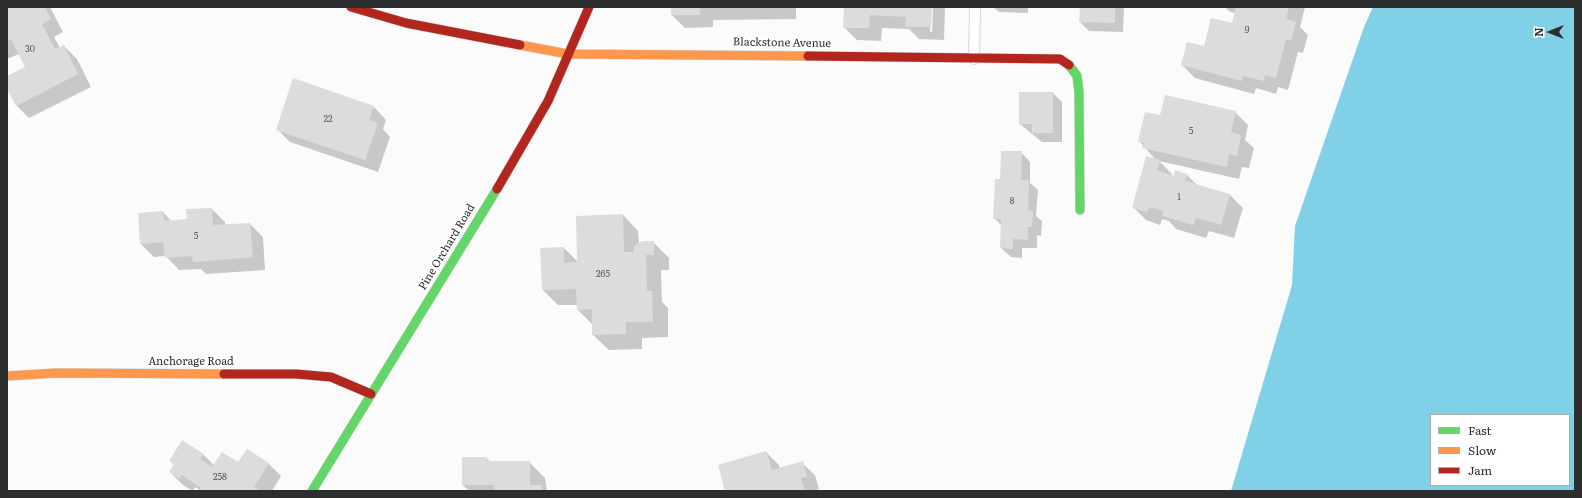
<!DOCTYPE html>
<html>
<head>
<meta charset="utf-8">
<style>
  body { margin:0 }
  #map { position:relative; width:1582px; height:498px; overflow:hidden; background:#fbfbfc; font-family:Literata,serif }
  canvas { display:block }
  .frame { position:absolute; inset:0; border:8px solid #2d2e2f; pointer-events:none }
  .legend { position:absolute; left:1430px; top:414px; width:140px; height:72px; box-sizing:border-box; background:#fff; border:1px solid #ababac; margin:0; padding:5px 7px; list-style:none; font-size:12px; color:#2d2e2f }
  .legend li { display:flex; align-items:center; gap:8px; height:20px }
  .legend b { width:20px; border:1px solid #ababac }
  .north { position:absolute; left:1530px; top:12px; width:40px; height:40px; -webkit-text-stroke:3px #fff; paint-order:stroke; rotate:270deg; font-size:11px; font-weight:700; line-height:16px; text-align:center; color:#2d2e2f }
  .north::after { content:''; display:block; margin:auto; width:14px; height:18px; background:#2d2e2f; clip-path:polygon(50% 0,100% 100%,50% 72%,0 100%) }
</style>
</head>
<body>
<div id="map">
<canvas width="1582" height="498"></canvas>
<div class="frame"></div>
<ul class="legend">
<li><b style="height:5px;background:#63d668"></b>Fast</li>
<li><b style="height:5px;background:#ff974d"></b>Slow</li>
<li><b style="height:5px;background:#b3261e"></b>Jam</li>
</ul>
<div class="north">N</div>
</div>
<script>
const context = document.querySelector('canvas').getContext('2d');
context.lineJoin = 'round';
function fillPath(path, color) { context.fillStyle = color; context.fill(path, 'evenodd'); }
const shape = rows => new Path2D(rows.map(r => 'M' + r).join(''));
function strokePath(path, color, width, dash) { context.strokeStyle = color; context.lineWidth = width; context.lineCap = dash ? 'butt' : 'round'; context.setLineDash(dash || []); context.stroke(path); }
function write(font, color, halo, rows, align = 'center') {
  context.font = font + ' Literata,serif'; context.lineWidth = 3.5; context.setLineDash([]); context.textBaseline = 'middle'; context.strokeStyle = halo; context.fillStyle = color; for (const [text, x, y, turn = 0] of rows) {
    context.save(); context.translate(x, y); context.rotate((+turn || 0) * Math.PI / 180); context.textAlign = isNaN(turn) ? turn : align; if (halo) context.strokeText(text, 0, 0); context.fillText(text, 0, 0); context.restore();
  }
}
const water = shape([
  [1373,7,1575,7,1575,491,1231,491,1292,285,1295,226,1364,27],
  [1431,415,1569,415,1569,485,1431,485]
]);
const shadow = shape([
  [7,7,50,7,63,32,54,37,60,48,64,46,77,59,91,87,29,118,16,105,7,87,7,77,26,68,19,54,7,59],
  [672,7,796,7,796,19,713,20,713,27,685,28,672,15],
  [845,7,931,7,930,32,932,32,933,7,945,7,944,40,919,39,909,29,882,28,881,41,857,40,844,27],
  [993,7,1028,7,1028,13,999,12],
  [1081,7,1124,7,1123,32,1089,31,1080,22],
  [1225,7,1305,7,1300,27,1308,35,1303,53,1298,52,1288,90,1278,87,1276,94,1256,88,1254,94,1195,78,1182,65,1232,25,1235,13,1230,12],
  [1053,93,1062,102,1062,142,1042,142,1020,124],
  [374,107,386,120,383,129,390,137,378,172,290,142,277,129],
  [1235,112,1248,125,1245,140,1254,148,1249,168,1242,167,1239,179,1159,161,1172,174,1171,176,1174,177,1176,172,1187,175,1197,185,1230,195,1243,208,1234,238,1209,231,1206,238,1176,229,1169,221,1162,219,1160,225,1146,220,1133,207,1156,160,1139,141,1161,116],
  [1021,152,1030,162,1030,183,1038,190,1036,216,1042,221,1041,236,1037,235,1037,248,1022,248,1022,258,1011,257,1001,248,1002,226,994,218,1001,180],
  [212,209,225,222,225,225,250,224,263,237,265,270,206,274,201,269,179,270,166,256,154,257,141,244,163,212,172,222,188,220],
  [623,215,638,231,639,244,653,242,669,258,669,270,661,270,662,302,668,308,668,337,642,338,642,349,609,350,593,335,593,325,578,310,578,305,558,305,543,290,564,248,578,262],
  [766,452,779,465,780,469,802,463,815,475,819,489,813,491,726,491],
  [203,454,214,465,268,463,281,476,272,491,201,491,195,487,193,491,183,485,170,472,174,465,170,461],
  [486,458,491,462,529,462,545,478,547,491,469,491,463,485]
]);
const building = shape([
  [7,7,45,7,51,19,42,24,55,49,64,45,78,74,16,106,7,89,7,76,25,67,11,39,7,41],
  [671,7,700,7,700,15,671,15],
  [844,7,932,7,931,27,905,27,906,17,870,15,869,28,843,28],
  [1080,7,1115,7,1115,23,1079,22],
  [1236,7,1289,7,1286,19,1296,22,1291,41,1286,39,1276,78,1265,75,1264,81,1243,76,1242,81,1181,65,1187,42,1204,46,1211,18,1232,23],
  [293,78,374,106,369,120,378,123,365,160,276,130],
  [1019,92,1053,92,1053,133,1032,133,1032,124,1019,124],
  [1165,95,1236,111,1231,132,1241,135,1237,156,1229,154,1227,167,1142,148,1144,143,1138,142,1145,112,1160,115],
  [1001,151,1022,151,1021,180,1029,180,1028,211,1033,211,1032,227,1028,227,1028,240,1013,239,1013,249,1000,248,1001,219,993,219,995,179,1000,179],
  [1146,156,1160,160,1157,170,1174,176,1175,170,1187,174,1185,181,1230,194,1221,225,1196,218,1194,225,1162,216,1164,211,1149,207,1147,212,1132,208],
  [212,208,213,225,250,223,253,257,193,262,192,256,165,258,163,242,140,244,138,213,163,211,164,221,187,219,186,209],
  [623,214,624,252,634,252,634,246,642,241,654,241,654,255,646,255,647,291,652,291,653,322,626,322,626,334,592,335,592,309,577,310,576,289,542,290,540,248,564,247,564,263,577,262,576,216],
  [182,440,204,454,200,459,212,467,222,452,238,462,247,449,269,463,254,487,261,491,199,491,201,488,182,475,180,479,169,472,174,464,169,461],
  [766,451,772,470,803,461,807,477,801,478,805,491,725,491,718,465],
  [462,457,487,457,487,461,530,461,530,485,542,485,542,491,494,491,494,485,462,485]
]);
const lane = shape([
  [974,59,975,7]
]);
const fast = shape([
  [1069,65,1077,76,1079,92,1080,210],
  [312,491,497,189]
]);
const slow = shape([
  [520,45,568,54,808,56],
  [7,376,56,373,224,374]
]);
const jam = shape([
  [351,7,406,23,520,45],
  [808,56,1060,59,1069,65],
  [497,189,548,101,589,7],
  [224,374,296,374,331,377,371,394]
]);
const numberNames = [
  ["9",1247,30],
  ["30",30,49],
  ["22",328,119],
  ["5",1191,131],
  ["1",1179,197],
  ["8",1012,201],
  ["5",196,236],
  ["265",603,274],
  ["258",220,477]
];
const streetNames = [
  ["Blackstone Avenue",782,43,1],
  ["Pine Orchard Road",447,247,-59],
  ["Anchorage Road",191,362]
];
fillPath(water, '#80d0e7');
fillPath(shadow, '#0003');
fillPath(building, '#dcdcdd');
strokePath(lane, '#d6d6d7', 12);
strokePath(fast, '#d6d6d7', 10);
strokePath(slow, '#d6d6d7', 10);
strokePath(jam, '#d6d6d7', 10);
strokePath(lane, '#fefeff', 10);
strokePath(fast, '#63d668', 9);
strokePath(slow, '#ff974d', 9);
strokePath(jam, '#b3261e', 9);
write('9px', '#595a5a', null, numberNames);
write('11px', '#2d2e2f', '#fff', streetNames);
</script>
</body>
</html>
